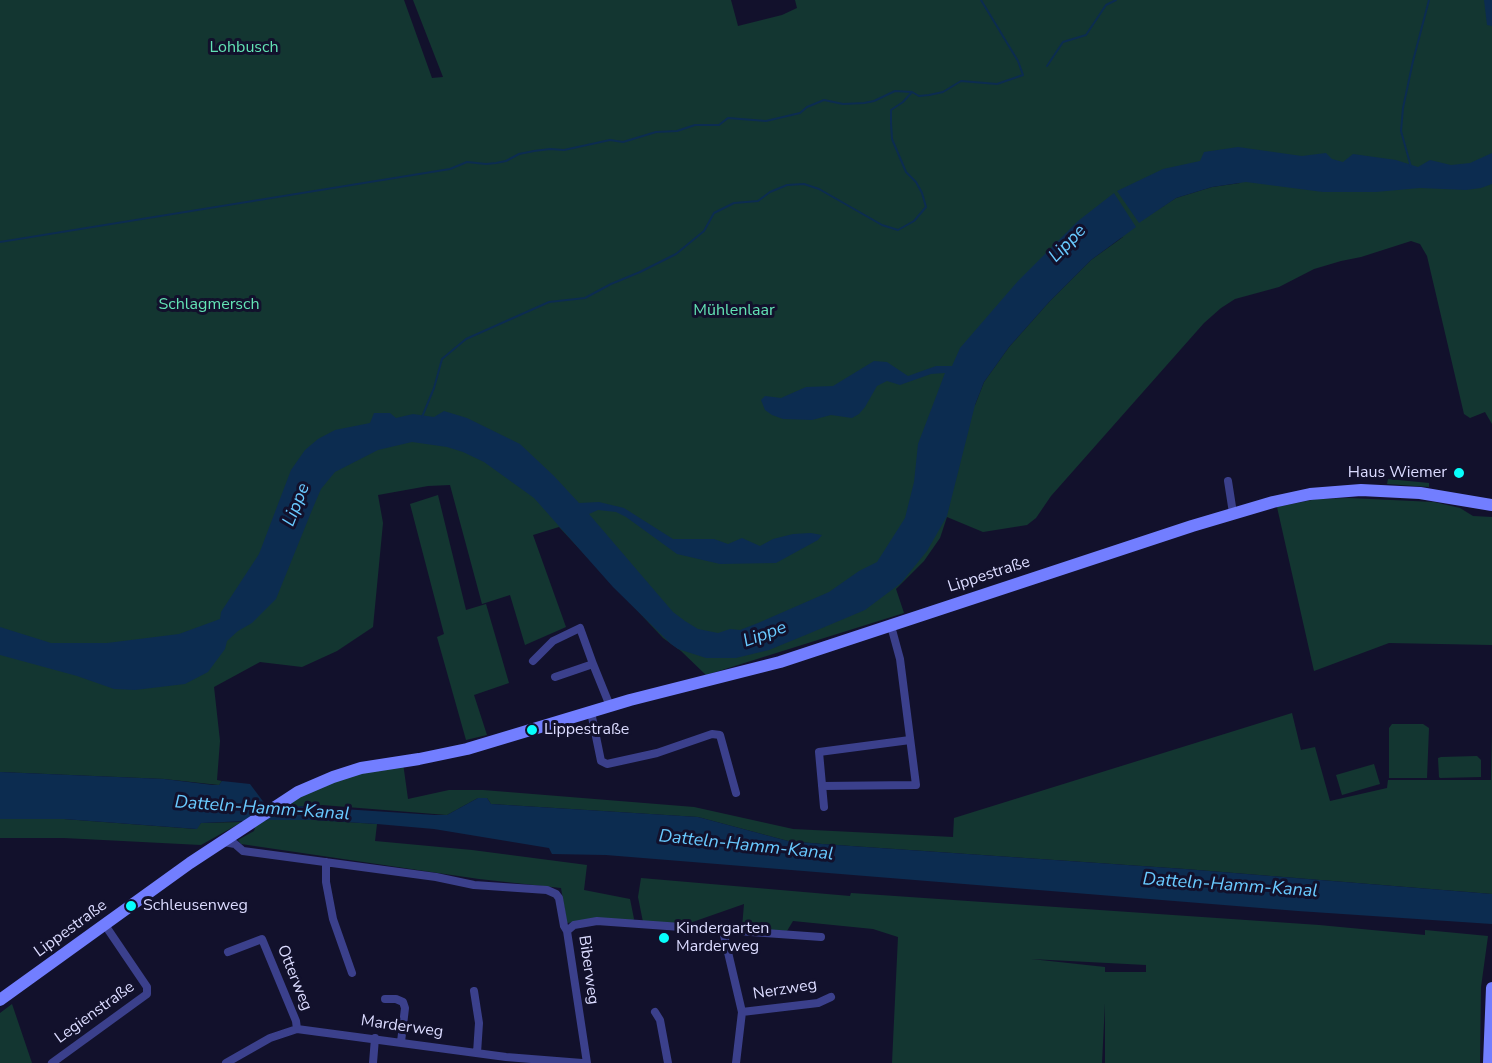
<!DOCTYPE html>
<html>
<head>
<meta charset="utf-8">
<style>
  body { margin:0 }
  canvas { display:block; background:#12112c }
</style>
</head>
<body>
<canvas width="1492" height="1063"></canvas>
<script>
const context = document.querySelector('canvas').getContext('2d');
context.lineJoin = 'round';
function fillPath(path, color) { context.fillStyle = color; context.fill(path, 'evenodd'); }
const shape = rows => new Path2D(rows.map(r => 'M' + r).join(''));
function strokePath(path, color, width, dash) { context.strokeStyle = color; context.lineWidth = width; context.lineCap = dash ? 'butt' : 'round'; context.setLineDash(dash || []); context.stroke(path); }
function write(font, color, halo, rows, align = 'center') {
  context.font = font + ' "Nunito Sans",sans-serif'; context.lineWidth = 6; context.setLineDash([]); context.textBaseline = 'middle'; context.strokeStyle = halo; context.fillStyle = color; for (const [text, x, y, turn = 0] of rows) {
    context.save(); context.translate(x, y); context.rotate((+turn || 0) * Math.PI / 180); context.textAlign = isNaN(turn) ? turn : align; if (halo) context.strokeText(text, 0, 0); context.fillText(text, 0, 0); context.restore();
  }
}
const green = shape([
  [0,0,404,0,432,78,443,77,413,0,731,0,738,26,782,15,797,8,795,0,1492,0,1492,424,1485,412,1470,418,1464,414,1427,256,1420,244,1411,241,1361,257,1341,261,1314,269,1279,287,1235,299,1221,308,1204,323,1051,496,1036,518,1027,525,983,532,947,517,940,538,924,561,896,589,904,613,706,675,681,651,663,638,559,527,533,535,566,627,525,645,510,595,482,604,450,485,428,486,378,495,383,523,373,627,337,651,302,667,260,662,214,687,220,741,217,780,222,781,219,785,164,779,0,772],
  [1222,183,1240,183,1212,187,1176,198,1139,222,1183,192],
  [1123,237,1091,260,1049,302,1009,347,984,382,975,405,974,393,1023,323,1108,243],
  [1388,479,1429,483,1429,487,1387,484],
  [438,495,466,610,486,604,509,683,474,695,487,735,466,740,437,637,444,634,410,504],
  [1349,498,1434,502,1460,508,1473,516,1492,517,1492,645,1389,643,1314,671,1277,507,1317,499],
  [1292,713,1301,750,1315,747,1330,801,1387,788,1388,780,1491,780,1492,732,1492,894,1185,869,822,844,788,841,698,817,491,804,487,798,478,798,447,815,322,805,315,807,281,805,328,780,403,763,408,799,449,790,483,790,694,807,793,829,953,837,954,818],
  [1392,724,1423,724,1429,728,1427,778,1389,778,1389,728],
  [1477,756,1481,760,1481,777,1440,778,1439,777,1438,758,1441,757],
  [1374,764,1380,784,1342,795,1336,775],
  [0,819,64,819,196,829,201,823,242,822,201,845,64,838,0,838],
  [269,820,315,820,377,824,375,841,472,850,587,865,584,890,630,899,634,919,633,921,597,919,567,923,561,888,479,879,241,844,238,840,254,831,257,821],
  [641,878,850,896,851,893,1319,925,1425,935,1425,930,1488,936,1481,987,1480,1063,1105,1063,1105,1003,1102,1063,892,1063,898,937,873,929,793,921,787,931,742,928,744,904,684,925,643,922,638,897],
  [1031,959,1146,965,1146,972,1105,972,1105,967],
  [12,1004,32,1063,0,1063,0,1013]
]);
const water = shape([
  [1484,0,1492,0,1492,26,1487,25],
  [1238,147,1302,156,1326,153,1332,159,1343,162,1353,154,1396,160,1418,167,1430,160,1451,165,1470,163,1492,153,1492,184,1481,188,1466,190,1420,188,1376,192,1323,192,1246,182,1212,187,1176,198,1139,223,1117,191,1163,169,1200,161,1204,152],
  [1114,193,1136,227,1091,260,1049,302,1009,347,984,382,975,405,947,516,927,551,901,583,865,610,808,634,769,650,736,658,706,658,678,649,671,644,613,587,534,498,484,462,463,452,447,447,412,442,378,450,335,472,321,489,312,510,276,599,252,623,238,631,227,641,225,649,208,672,185,684,135,690,114,689,77,676,0,655,0,627,51,643,107,643,179,634,220,619,221,612,259,554,291,470,305,450,318,439,335,430,370,423,374,413,390,413,396,418,413,414,434,417,444,411,467,418,520,444,554,476,579,503,599,502,624,508,673,539,714,539,728,544,742,538,760,546,773,539,793,534,811,533,822,535,818,540,776,563,720,564,677,554,626,517,616,512,598,510,589,514,673,612,685,621,698,629,718,633,730,629,740,630,758,623,829,592,859,571,877,562,905,518,914,482,918,444,945,373,931,374,900,385,887,381,877,386,865,407,859,414,852,418,831,415,812,420,783,419,772,415,765,410,761,400,765,396,781,398,806,387,833,386,874,361,887,362,908,376,936,366,952,366,960,348,1018,281,1078,221],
  [0,772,164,779,213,785,219,785,222,781,250,784,265,804,435,815,447,815,478,798,487,798,491,804,698,817,788,841,822,844,1185,869,1492,894,1492,924,1298,911,606,855,552,854,549,848,434,829,377,824,315,820,269,820,201,823,197,829,64,819,0,819]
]);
const stream = shape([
  [1047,66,1063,42,1086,35,1106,5,1116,0],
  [1411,167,1401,131,1403,108,1413,61,1429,0],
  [0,242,450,169,467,162,486,164,496,163,506,161,519,154,534,151,550,149,564,150,610,140,623,142,656,132,677,131,695,125,719,125,728,118,766,121,800,113,807,107,824,100,843,104,864,103,874,101,895,91,912,92,919,96,929,95,943,92,961,81,997,84,1023,75,1018,61,981,0],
  [422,417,434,388,442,359,466,339,549,302,585,298,611,284,640,272,676,254,704,231,714,213,734,203,758,201,770,192,787,185,804,184,819,189,882,225,898,230,914,221,926,207,922,193,916,182,906,172,892,139,891,123,891,110,903,102,912,92]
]);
const street = shape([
  [1228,481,1233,513],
  [533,661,553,641,580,628,593,664],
  [555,677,593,664,610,706],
  [591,712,601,761,607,764,657,753,712,734,720,735,736,793],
  [822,786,916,785,900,659,891,626],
  [824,807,819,752,910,740],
  [224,842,235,844,243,851,436,877,474,885,547,890,556,894,559,898,564,926,567,931,587,1063],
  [326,862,326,882,333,919,352,973],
  [567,931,574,925,597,921,821,937],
  [723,931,742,1012,736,1063],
  [228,952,262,939,296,1021,297,1029],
  [474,991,479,1023,477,1053],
  [385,999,396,999,403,1002,405,1008,401,1042],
  [655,1012,660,1020,668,1063],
  [742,1012,818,1003,831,997],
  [52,1063,147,994,147,987,105,925],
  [226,1063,270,1038,297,1029,506,1057,582,1063],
  [373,1063,375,1038]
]);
const secondary = shape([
  [0,1000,190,863,298,792,333,777,361,768,419,759,467,749,630,700,780,662,1192,526,1273,502,1310,494,1361,490,1420,493,1492,505],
  [1489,1063,1492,988]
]);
const markers = [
  [1459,473,6,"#07fffc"],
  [532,730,6,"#07fffc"],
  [131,906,6,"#07fffc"],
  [664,938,6,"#07fffc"]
];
const parkNames = [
  ["Lohbusch",244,48],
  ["Schlagmersch",209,305],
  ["Mühlenlaar",734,311]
];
const poiNames = [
  ["Haus Wiemer",1447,473,"right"],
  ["Lippestraße",544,730],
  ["Schleusenweg",143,906],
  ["Kindergarten",676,929],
  ["Marderweg",676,947]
];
const streetNames = [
  ["Lippestraße",989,575,-18],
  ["Lippestraße",71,929,-36],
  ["Biberweg",588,970,82],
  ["Otterweg",294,978,68],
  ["Nerzweg",785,990,-9],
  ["Legienstraße",95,1013,-36],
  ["Marderweg",402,1027,8]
];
const waterNames = [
  ["Lippe",1068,244,-46],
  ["Lippe",297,505,-68],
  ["Lippe",765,635,-20],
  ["Datteln-Hamm-Kanal",262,809,4],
  ["Datteln-Hamm-Kanal",746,846,6],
  ["Datteln-Hamm-Kanal",1230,886,4]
];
fillPath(green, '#133631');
fillPath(water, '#0c2c50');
strokePath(stream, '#0c2c50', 2);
strokePath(street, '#3b408c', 8);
strokePath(secondary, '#727eff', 12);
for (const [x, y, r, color] of markers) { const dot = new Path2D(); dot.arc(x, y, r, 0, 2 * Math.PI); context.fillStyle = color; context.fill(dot); strokePath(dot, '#12112c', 2); }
write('16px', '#63e4b5', '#12112c', parkNames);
write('16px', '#dbdbff', '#12112c', poiNames, 'left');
write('16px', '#dbdbff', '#12112c', streetNames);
write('italic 18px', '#69caff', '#12112c', waterNames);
</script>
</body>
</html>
